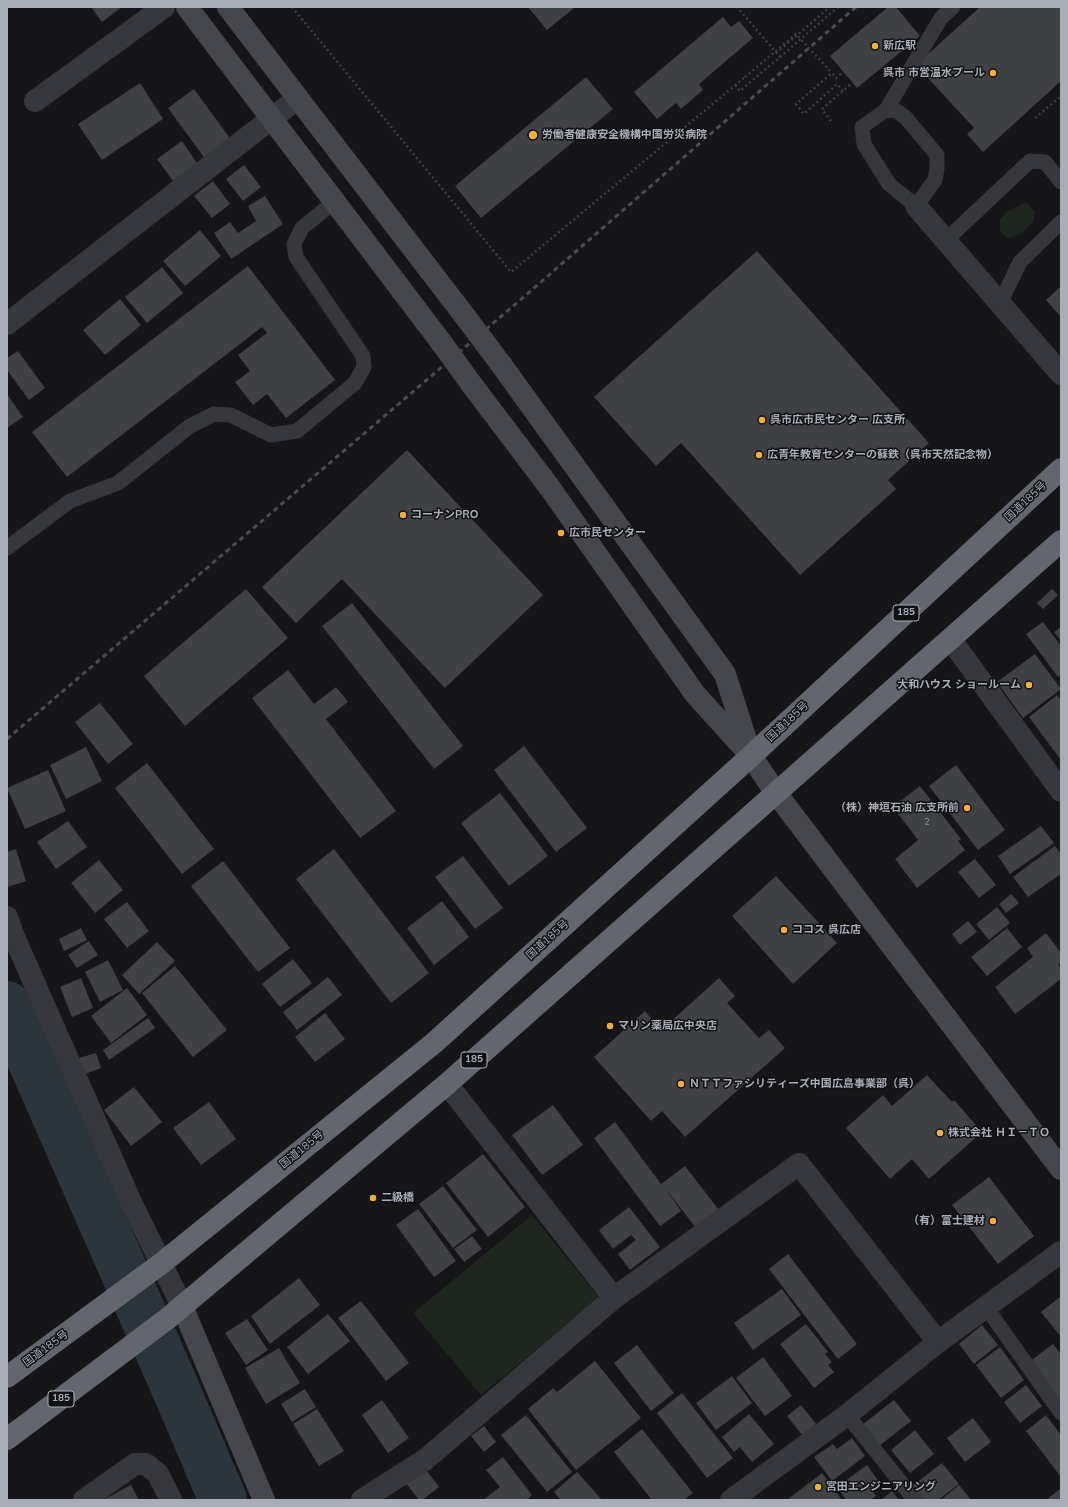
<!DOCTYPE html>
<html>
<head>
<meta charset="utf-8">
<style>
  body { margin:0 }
  #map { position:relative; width:1068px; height:1507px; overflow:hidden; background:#161618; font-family:"Nunito Sans",sans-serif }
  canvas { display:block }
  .frame { position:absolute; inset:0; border:8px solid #a8adb8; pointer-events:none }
</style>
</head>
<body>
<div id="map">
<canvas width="1068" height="1507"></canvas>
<div class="frame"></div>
</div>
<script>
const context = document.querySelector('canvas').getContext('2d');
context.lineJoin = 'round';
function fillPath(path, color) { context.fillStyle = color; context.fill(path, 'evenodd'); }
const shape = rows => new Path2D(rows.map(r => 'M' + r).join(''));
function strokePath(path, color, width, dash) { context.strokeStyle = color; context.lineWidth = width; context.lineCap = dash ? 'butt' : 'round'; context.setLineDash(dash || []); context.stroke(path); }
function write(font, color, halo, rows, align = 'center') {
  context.font = font + ' "Nunito Sans","Noto Sans JP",sans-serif'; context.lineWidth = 3; context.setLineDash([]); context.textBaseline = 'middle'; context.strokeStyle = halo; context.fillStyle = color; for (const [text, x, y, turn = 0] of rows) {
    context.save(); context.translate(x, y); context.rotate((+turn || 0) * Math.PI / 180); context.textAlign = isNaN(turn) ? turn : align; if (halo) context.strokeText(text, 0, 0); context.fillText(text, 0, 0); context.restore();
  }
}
const green = shape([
  [1024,203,1029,204,1035,212,1033,222,1022,233,1011,238,1006,237,1000,231,1000,220,1007,212],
  [532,1215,599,1298,481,1395,413,1313]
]);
const river = shape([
  [7,1005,177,1392,223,1500]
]);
const building = shape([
  [91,7,122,7,102,22],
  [528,7,573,7,574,8,547,30],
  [888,7,896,7,920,36,857,88,830,56],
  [980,7,1061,7,1061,81,983,152,967,134,974,128,916,65],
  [723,17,731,27,739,21,753,38,699,84,703,90,681,109,676,103,657,119,634,92],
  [586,77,613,109,481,218,455,186],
  [140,83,163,119,102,160,78,124],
  [194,89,232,141,206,160,168,108],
  [182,141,197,163,173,181,157,159],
  [244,165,261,187,243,201,226,179],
  [213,181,230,204,212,218,194,196],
  [265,196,283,224,231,259,214,233,230,222,238,233,256,221,248,206],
  [200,230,221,256,185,286,163,261],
  [757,251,929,443,888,480,896,489,800,575,681,443,656,466,594,397],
  [248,266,335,380,286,418,267,394,253,405,235,382,250,371,238,355,267,333,262,327,67,477,32,432],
  [162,267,183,293,147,323,125,297],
  [1061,286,1061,317,1046,300],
  [120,299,141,325,105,355,83,330],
  [18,351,45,388,29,400,7,370,7,358],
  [7,394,23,417,7,428],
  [407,450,543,595,445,688,342,579,296,623,262,587],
  [246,589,288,638,185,726,144,676],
  [1052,589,1058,595,1043,609,1037,603],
  [352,603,463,746,434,769,322,626],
  [1043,622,1061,646,1061,674,1058,677,1026,634],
  [1061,627,1061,641,1054,632],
  [1035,654,1061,689,1023,718,997,682],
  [288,670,314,704,336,687,348,702,326,719,396,811,360,838,252,698],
  [1057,695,1061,700,1061,760,1029,717],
  [100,703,133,744,108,764,75,722],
  [524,746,587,828,556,852,494,770],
  [86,747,102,781,66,799,50,765],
  [147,763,214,849,182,874,115,788],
  [956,765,1005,830,978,850,929,786],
  [48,770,66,811,25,829,7,788],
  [920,786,961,839,958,841,965,850,917,888,895,859,918,840,893,807],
  [500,793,548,856,509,886,461,823],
  [68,821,87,847,56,869,37,842],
  [1041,826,1054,843,1010,874,998,856],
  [1055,846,1061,854,1061,874,1028,897,1013,877],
  [16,849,26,881,7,887,7,852],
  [334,849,429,973,391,1003,296,879],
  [463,856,503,908,475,929,435,877],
  [975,859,996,885,979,898,958,872],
  [99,860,123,890,95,913,71,883],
  [223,861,290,948,258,972,191,886],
  [776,876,837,943,793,984,732,916],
  [1011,894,1019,903,1006,913,999,904],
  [442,901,469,937,434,965,407,928],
  [127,902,149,931,127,948,104,919],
  [997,907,1010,923,989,940,976,924],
  [968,921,977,932,960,945,952,934],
  [81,928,87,940,64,951,59,939],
  [1007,928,1022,947,987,976,971,957],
  [1046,933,1061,953,1061,963,1058,964,1061,968,1061,979,1015,1014,995,987,1033,957,1027,948],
  [89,941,98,955,77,968,68,955],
  [157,942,175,961,139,994,122,975],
  [293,959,312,983,280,1007,262,984],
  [108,960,123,990,100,1002,85,972],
  [175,966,227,1030,193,1057,142,993],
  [328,977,342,995,297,1030,283,1012],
  [81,978,93,1008,72,1017,60,987],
  [719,978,735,996,727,1003,759,1038,769,1030,785,1048,685,1137,662,1111,651,1121,594,1057,645,1011,661,1030],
  [127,988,147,1015,111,1043,91,1016],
  [325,1013,345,1039,315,1062,295,1037],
  [148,1018,155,1028,109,1060,103,1050],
  [96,1053,101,1068,85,1074,79,1058],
  [927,1075,952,1102,954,1100,982,1132,929,1179,912,1159,890,1179,846,1128,883,1095,892,1106],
  [134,1087,162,1122,131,1146,104,1110],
  [209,1102,236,1139,201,1165,173,1128],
  [553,1105,583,1145,542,1175,512,1135],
  [615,1122,661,1184,685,1166,719,1210,696,1228,665,1188,681,1211,660,1226,594,1138],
  [483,1154,525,1207,488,1237,446,1183],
  [989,1177,1034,1236,998,1264,952,1205],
  [443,1186,477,1230,453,1248,419,1204],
  [629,1207,660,1247,630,1270,618,1254,636,1240,631,1235,613,1249,599,1230],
  [418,1209,456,1261,434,1277,396,1225],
  [472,1236,482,1249,464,1262,454,1249],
  [788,1254,857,1344,838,1359,769,1269],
  [299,1278,320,1305,270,1344,251,1316],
  [782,1289,801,1315,753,1350,734,1323],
  [1061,1296,1061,1337,1041,1312],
  [361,1301,409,1363,386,1381,338,1318],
  [328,1314,350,1341,308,1374,287,1347],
  [247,1319,268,1350,246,1365,225,1333],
  [806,1324,828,1352,825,1354,832,1362,828,1365,834,1372,814,1388,780,1344],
  [982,1325,998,1345,974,1364,959,1344],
  [1053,1344,1061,1354,1061,1404,1029,1362],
  [637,1345,674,1393,651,1411,614,1363],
  [1000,1347,1024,1380,1001,1398,976,1365],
  [279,1348,300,1383,266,1404,245,1368],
  [763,1357,792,1396,765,1416,736,1378],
  [595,1361,641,1418,576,1470,528,1409,553,1388,557,1392],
  [732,1376,752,1403,716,1430,696,1403],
  [1026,1385,1042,1406,1020,1423,1004,1402],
  [305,1389,316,1407,292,1422,281,1404],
  [682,1393,733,1458,707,1478,657,1413],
  [382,1400,409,1438,388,1453,362,1415],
  [894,1400,911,1421,879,1446,862,1425],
  [801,1405,816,1424,802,1435,787,1416],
  [317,1409,344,1451,319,1466,293,1424],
  [749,1414,774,1444,752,1462,740,1447,734,1452,722,1437],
  [526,1415,572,1472,547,1492,501,1435],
  [1046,1415,1061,1435,1061,1477,1026,1431],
  [973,1418,991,1442,965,1462,947,1438],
  [484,1426,496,1442,484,1452,471,1436],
  [642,1429,693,1493,684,1500,652,1500,614,1452],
  [915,1430,934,1454,910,1473,891,1450],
  [852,1438,865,1456,832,1481,814,1457,833,1444,837,1449],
  [503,1457,532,1495,526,1500,483,1500,500,1487,486,1470],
  [942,1463,959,1484,938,1500,924,1500,912,1486],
  [867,1465,879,1482,871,1488,876,1496,871,1500,846,1500,837,1487],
  [424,1467,439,1487,422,1500,419,1500,405,1482],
  [577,1472,602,1500,561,1500,554,1492],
  [822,1473,842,1500,787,1500],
  [131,1485,139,1500,103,1500],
  [959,1485,971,1500,941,1500],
  [1061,1488,1061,1500,1046,1500],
  [892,1491,899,1500,881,1500]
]);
const path = shape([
  [292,7,511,272,745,77],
  [776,53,830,7],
  [780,57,838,7],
  [735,85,740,91,780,57,737,7],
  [843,91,837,84,804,114,796,104,832,73,836,78,843,72],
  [1035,118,1061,96],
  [831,121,822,109,852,83]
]);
const lane = shape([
  [886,110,897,111,906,118,937,155,937,169,935,180,916,206,889,184,864,144,862,127,886,110],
  [886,110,941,18,953,7],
  [945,241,1030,161,1045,162,1061,182],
  [1000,303,1020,262,1061,222],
  [7,548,70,501,118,483,190,426,214,414,231,415,271,435,297,431,355,383,364,367,363,356,296,257,294,244,302,228,334,202],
  [986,1307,1061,1413],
  [847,1415,915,1500]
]);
const street = shape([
  [35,101,164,7],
  [916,206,1061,374],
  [7,324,298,98],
  [951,640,1061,791],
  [7,917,14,937,131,1202,182,1306],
  [447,1084,614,1298],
  [84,1500,135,1464,146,1464,158,1474,171,1500],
  [362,1500,426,1459,614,1298,799,1164,938,1342],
  [731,1500,847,1415,938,1342,1061,1252]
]);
const secondary = shape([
  [187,7,441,342],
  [228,7,467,319],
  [500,363,725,674,749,749],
  [472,385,550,488,695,694,751,756,776,793,1061,1169],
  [182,1306,264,1500]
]);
const highway = shape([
  [7,1377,162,1263,434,1043,751,756,1061,469],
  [7,1439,167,1319,447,1084,1061,541]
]);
const rail = shape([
  [7,739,526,295,856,7]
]);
const pathBridge = shape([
  [745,77,796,34,832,73]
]);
const secondaryBridge = shape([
  [467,319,500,363],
  [441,342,472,385]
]);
const markers = [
  [875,46,4,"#f2b134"],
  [993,73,4,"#f2b134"],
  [533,135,5,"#f2b134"],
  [762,420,4,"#f2b134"],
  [759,455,4,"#f2b134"],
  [403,515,4,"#f2b134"],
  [561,533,4,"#f2b134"],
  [1029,685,4,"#f2b134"],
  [967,808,4,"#f2b134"],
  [784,930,4,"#f2b134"],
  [610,1026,4,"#f2b134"],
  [681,1084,4,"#f2b134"],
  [940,1133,4,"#f2b134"],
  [373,1198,4,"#f2b134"],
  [993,1221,4,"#f2b134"],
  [818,1487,4,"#f2b134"]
];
const numberNames = [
  ["2",927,823]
];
const shields = [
  [906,613,26],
  [474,1060,26],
  [61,1399,26]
];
const shieldNames = [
  ["185",906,613],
  ["185",474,1060],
  ["185",61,1399]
];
const poiNames = [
  ["新広駅",883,46],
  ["呉市 市営温水プール",985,73,"right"],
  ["労働者健康安全機構中国労災病院",542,135],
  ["呉市広市民センター 広支所",770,420],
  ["広青年教育センターの蘇鉄（呉市天然記念物）",767,455],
  ["コーナンPRO",411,515],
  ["広市民センター",569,533],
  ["大和ハウス ショールーム",1021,685,"right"],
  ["（株）神垣石油 広支所前",959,808,"right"],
  ["ココス 呉広店",792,930],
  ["マリン薬局広中央店",618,1026],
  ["ＮＴＴファシリティーズ中国広島事業部（呉）",689,1084],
  ["株式会社 ＨＩ－ＴＯ",948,1133],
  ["二級橋",381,1198],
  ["（有）富士建材",985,1221,"right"],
  ["宮田エンジニアリング",826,1487]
];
const streetNames = [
  ["国道185号",1026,502,-43],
  ["国道185号",788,722,-43],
  ["国道185号",548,940,-42],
  ["国道185号",302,1150,-39],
  ["国道185号",46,1349,-36]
];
fillPath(green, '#1e261f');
strokePath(river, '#2c353c', 48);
fillPath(building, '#404145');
strokePath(path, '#3d3f44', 2.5, [2, 3]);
strokePath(lane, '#37383d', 15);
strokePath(street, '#37383d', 22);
strokePath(secondary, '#45474d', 22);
strokePath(highway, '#63666e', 22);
strokePath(rail, '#4a4c52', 3, [5, 4]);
strokePath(pathBridge, '#3d3f44', 2.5, [2, 3]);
strokePath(secondaryBridge, '#45474d', 22);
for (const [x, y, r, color] of markers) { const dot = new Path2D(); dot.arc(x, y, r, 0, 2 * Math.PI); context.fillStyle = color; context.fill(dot); strokePath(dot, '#111113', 1.5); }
write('9px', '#8e929b', null, numberNames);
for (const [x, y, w] of shields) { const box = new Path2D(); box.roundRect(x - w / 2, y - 8, w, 16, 3); context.fillStyle = '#111113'; context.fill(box); strokePath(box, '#a8adb8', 1); }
write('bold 10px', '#a8adb8', null, shieldNames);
write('bold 11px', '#a8adb8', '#111113', poiNames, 'left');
write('11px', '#a8adb8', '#111113', streetNames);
</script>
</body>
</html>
